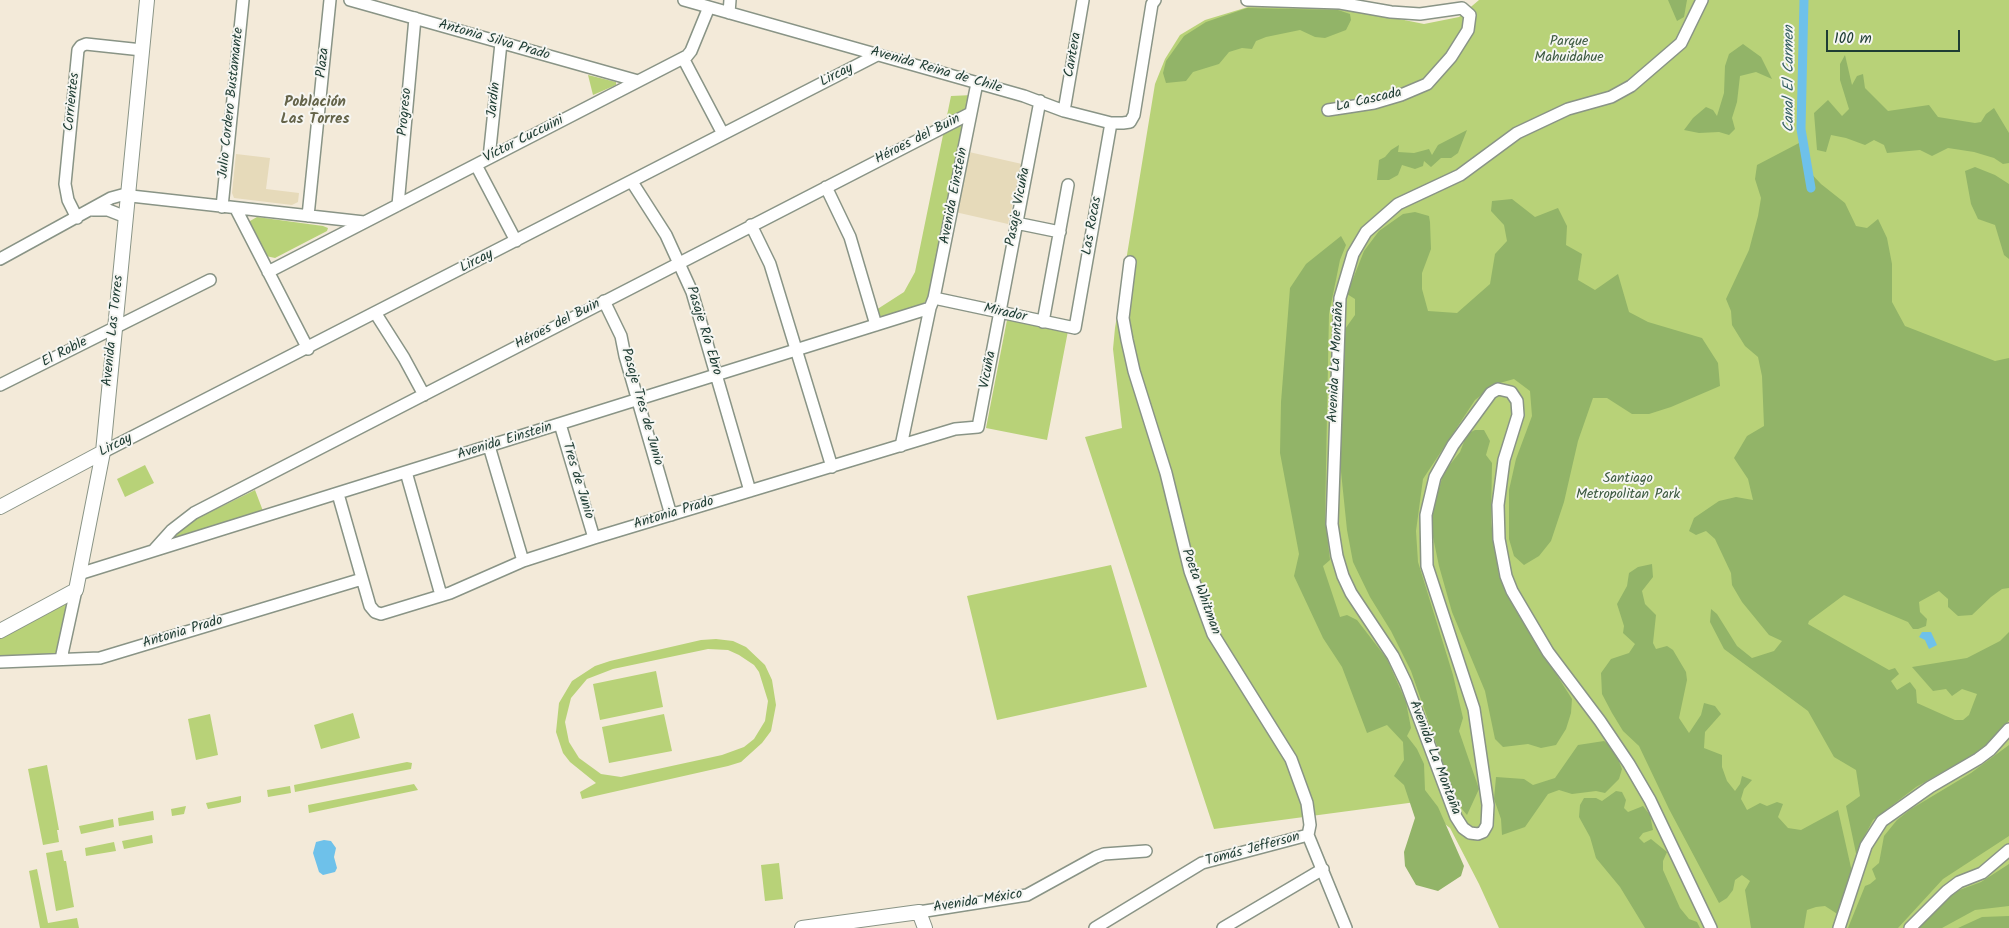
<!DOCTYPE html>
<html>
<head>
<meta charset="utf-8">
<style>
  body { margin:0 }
  #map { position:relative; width:2009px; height:928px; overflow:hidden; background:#f3ead9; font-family:Kalam,sans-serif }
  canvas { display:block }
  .scale { position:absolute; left:1826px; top:30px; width:134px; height:22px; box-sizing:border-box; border:2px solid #1f3d34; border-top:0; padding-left:6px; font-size:15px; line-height:18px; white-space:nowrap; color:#1f3d34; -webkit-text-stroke:4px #f6f6f2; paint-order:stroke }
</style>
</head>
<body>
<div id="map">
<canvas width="2009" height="928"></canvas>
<div class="scale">100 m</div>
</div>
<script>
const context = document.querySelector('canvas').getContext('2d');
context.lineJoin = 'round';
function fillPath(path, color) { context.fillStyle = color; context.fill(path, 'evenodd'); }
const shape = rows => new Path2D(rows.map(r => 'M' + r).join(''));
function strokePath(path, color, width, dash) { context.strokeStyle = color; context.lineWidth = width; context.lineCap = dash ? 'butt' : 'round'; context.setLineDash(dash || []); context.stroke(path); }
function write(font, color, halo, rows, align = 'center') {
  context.font = font + ' Kalam,sans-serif'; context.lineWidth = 4; context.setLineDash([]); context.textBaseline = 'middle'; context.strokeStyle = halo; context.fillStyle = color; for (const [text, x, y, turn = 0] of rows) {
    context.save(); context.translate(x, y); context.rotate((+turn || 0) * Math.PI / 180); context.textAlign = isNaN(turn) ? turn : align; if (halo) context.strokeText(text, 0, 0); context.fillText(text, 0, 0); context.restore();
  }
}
const built = shape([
  [969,152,1022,164,1008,224,955,212],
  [236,154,270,158,266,189,299,193,298,202,292,205,234,198,232,193]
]);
const green = shape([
  [1479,0,2009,0,2009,928,1499,928,1479,884,1450,828,1416,802,1214,829,1085,437,1122,428,1113,349,1115,328,1155,84,1165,59,1180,35,1205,20,1248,7,1345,8,1424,24,1459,17],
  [588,75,616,82,616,85,593,95],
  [973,95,929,298,923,304,879,319,876,310,904,292,915,272,951,96],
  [257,217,323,226,328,228,327,231,275,258,266,256,250,225,250,221],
  [1007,320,1068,331,1047,440,986,428],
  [145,465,154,483,125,497,117,479],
  [255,490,263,511,171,540,186,524],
  [1111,565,1147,687,997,720,967,596],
  [67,602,56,654,0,656,0,635],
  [716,639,733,641,746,647,765,665,772,680,776,705,771,731,762,743,741,762,728,766,582,799,580,792,596,783,570,762,563,753,556,732,559,703,572,681,595,666,610,661,701,640],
  [708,649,728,650,739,655,754,665,759,672,768,701,765,721,754,739,744,747,722,755,621,777,601,774,579,758,569,742,565,722,571,698,587,679,613,669],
  [656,671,663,707,600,720,593,684],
  [353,713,360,738,321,749,314,725],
  [210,714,218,755,196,760,188,719],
  [664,714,672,751,609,763,602,727],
  [407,762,412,763,411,769,295,792,294,785],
  [47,765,59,830,57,830,59,842,43,845,28,769],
  [414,784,418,790,309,813,308,805],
  [290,786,291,793,268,797,267,790],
  [241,796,241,802,239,803,208,809,206,803],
  [186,806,184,814,172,816,171,809],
  [153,811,154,820,119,826,118,818],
  [113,819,114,827,81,834,79,826],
  [152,835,153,843,124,849,122,841],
  [114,842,116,851,86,856,85,848],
  [62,850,64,861,66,861,74,907,56,911,46,853],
  [779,863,783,899,765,901,761,865],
  [37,869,48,923,77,918,79,928,40,928,29,871]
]);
const forest = shape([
  [1668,0,1687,0,1684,17,1677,21],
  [1247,8,1338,10,1350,14,1351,20,1346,30,1325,38,1315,37,1300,30,1266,37,1256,41,1252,49,1242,48,1229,52,1219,64,1193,72,1186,81,1166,83,1163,73,1166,61,1184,36,1206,22],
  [1743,44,1761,57,1772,79,1756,72,1740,76,1737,102,1732,118,1735,129,1729,135,1719,132,1699,133,1684,130,1693,118,1706,107,1713,110,1717,116,1724,93,1725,66,1729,54],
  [1845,55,1852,85,1857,76,1863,74,1865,88,1888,111,1929,105,1938,117,1975,123,1981,122,1986,114,1994,108,2009,133,2009,163,2003,164,1994,158,1974,152,1948,148,1932,156,1920,150,1887,153,1884,145,1874,140,1865,145,1846,138,1831,135,1826,152,1817,150,1814,113,1828,100,1842,116,1849,109,1840,80,1840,64],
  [1467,130,1458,153,1451,158,1441,158,1431,167,1424,161,1423,166,1415,169,1402,165,1398,175,1389,180,1377,180,1379,160,1385,157,1391,150,1399,145,1398,152,1414,153,1429,149,1432,155,1438,145],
  [1799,143,1804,166,1821,184,1845,203,1856,226,1867,228,1878,219,1887,238,1892,264,1892,302,1905,326,1995,361,2009,358,2009,588,2002,589,1991,597,1972,615,1958,616,1948,607,1948,599,1939,591,1919,602,1920,612,1927,619,1926,626,1918,629,1913,629,1908,622,1844,595,1809,621,1808,624,1889,670,1895,668,1899,674,1891,681,1897,690,1910,682,1916,690,1917,703,1955,720,1963,720,1969,715,1977,694,1962,689,1952,696,1946,689,1933,691,1912,667,1967,658,2000,641,2009,632,2009,720,2001,732,1978,752,1916,787,1873,820,1864,837,1857,858,1846,806,1860,796,1856,770,1834,757,1808,711,1724,649,1710,622,1711,609,1717,614,1737,646,1752,658,1774,651,1782,641,1769,635,1742,602,1732,585,1731,573,1715,539,1706,531,1696,535,1689,531,1694,518,1719,501,1736,497,1753,500,1748,479,1734,458,1747,436,1764,426,1762,376,1758,357,1745,346,1732,325,1731,311,1726,299,1749,250,1758,216,1761,198,1755,179,1757,165],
  [1975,167,1995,175,2009,184,2009,259,2004,255,1995,225,1978,219,1971,204,1965,171],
  [1512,199,1535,217,1558,208,1567,226,1566,245,1582,254,1578,280,1595,290,1618,274,1629,312,1648,322,1702,338,1718,363,1720,386,1671,407,1649,414,1632,414,1607,398,1593,398,1578,441,1564,502,1551,541,1539,556,1524,565,1514,556,1509,539,1509,490,1516,459,1532,416,1530,391,1514,379,1496,384,1475,400,1423,479,1416,531,1418,562,1453,675,1463,718,1459,731,1479,789,1467,815,1457,803,1411,671,1391,631,1370,597,1353,562,1347,530,1340,462,1345,329,1355,315,1355,299,1347,294,1364,251,1379,231,1403,214,1415,212,1429,216,1430,222,1431,249,1422,273,1422,289,1428,311,1457,313,1490,284,1495,254,1507,241,1504,225,1491,211,1492,201],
  [1341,236,1346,245,1340,260,1329,314,1325,517,1330,560,1323,566,1340,617,1347,615,1357,620,1387,659,1406,702,1411,728,1407,736,1417,749,1424,764,1425,790,1438,807,1464,866,1461,876,1438,891,1416,885,1405,866,1404,852,1415,818,1404,785,1394,776,1404,760,1403,742,1387,725,1367,733,1342,667,1323,638,1294,576,1299,554,1280,453,1281,402,1290,288,1306,264],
  [1475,430,1484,430,1490,441,1486,455,1492,463,1491,522,1499,576,1515,609,1572,699,1571,713,1566,729,1556,745,1541,748,1528,744,1503,747,1495,739,1485,691,1452,612,1439,566,1433,537,1433,508,1444,472,1460,452,1467,434],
  [1652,564,1653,577,1642,591,1645,604,1656,615,1653,643,1656,649,1667,646,1673,650,1686,672,1687,680,1679,718,1689,733,1701,715,1704,703,1715,706,1721,714,1705,732,1704,748,1722,755,1722,767,1727,781,1735,791,1740,784,1742,776,1752,780,1744,789,1741,799,1747,810,1760,803,1767,806,1777,802,1783,804,1778,817,1788,828,1801,830,1838,810,1852,872,1839,915,1825,906,1816,907,1807,910,1804,928,1751,928,1745,890,1750,881,1742,875,1735,880,1733,890,1727,898,1719,903,1669,809,1639,746,1623,731,1612,713,1602,694,1601,673,1611,659,1629,653,1635,644,1623,633,1624,626,1617,604,1627,586,1629,573,1638,567],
  [1604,741,1614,749,1622,769,1619,779,1605,793,1596,791,1572,794,1559,790,1548,794,1525,827,1502,835,1501,819,1494,799,1496,777,1524,779,1533,785,1555,778,1578,745],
  [2009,745,2009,836,1943,879,1898,928,1848,928,1865,886,1870,884,1876,879,1872,869,1879,863,1884,836,1897,820,1911,809,1971,773],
  [1616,791,1622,792,1626,800,1624,808,1628,812,1643,806,1650,815,1653,830,1643,833,1639,838,1644,843,1651,839,1667,852,1663,861,1663,870,1680,908,1689,919,1697,922,1700,928,1645,928,1620,887,1596,858,1590,837,1579,817,1580,805,1584,798,1596,798,1602,801],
  [2009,864,2009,906,1975,910,1942,928,1917,928,1954,892,1981,882],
  [2009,916,2009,928,1958,928,1982,917]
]);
const water = shape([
  [1922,632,1931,632,1937,645,1929,649,1925,640,1919,637],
  [324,840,331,841,336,848,334,857,337,868,335,872,323,875,319,872,313,853,316,842]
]);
const canal = shape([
  [1804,0,1801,129,1811,188]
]);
const minor = shape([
  [350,0,638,81],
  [684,0,1024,96,1064,111,1111,123,1123,123,1130,122,1134,115,1152,4,1155,0],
  [1247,0,1340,3,1391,12,1420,14,1462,8,1470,15,1468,30,1451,57,1427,84,1401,95,1374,103,1328,110],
  [1702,0,1681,43,1631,86,1611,97,1568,109,1517,133,1460,175,1398,204,1366,232,1353,254,1340,298,1332,524,1337,556,1343,576,1351,593,1393,656,1406,683,1456,817,1463,828,1470,833,1478,834,1483,832,1487,825,1488,805,1474,709,1427,566,1426,515,1435,477,1453,445,1491,393,1498,389,1511,392,1517,401,1518,415,1504,460,1498,505,1499,539,1506,576,1512,591,1548,652,1600,721,1629,764,1650,800,1711,928],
  [729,13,730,0],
  [683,58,723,134],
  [1064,111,1083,0],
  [489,158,501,43],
  [476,165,516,241],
  [632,182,666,235,692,292,750,491],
  [826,187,850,237,876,325],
  [398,205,415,18],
  [222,207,243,0],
  [236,209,308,349],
  [93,210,108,210,126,217],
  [308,216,330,0],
  [77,218,68,200,65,184,78,50,81,46,86,44,142,50],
  [1016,223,1060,232],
  [751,225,770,264,832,467],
  [0,259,111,198,122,195,364,222],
  [1130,262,1123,318,1127,340,1134,371,1166,473,1190,571,1213,634,1291,759,1307,803,1310,825,1308,835,1346,928],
  [268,272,687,56,691,51,709,7],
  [934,298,1075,328,1111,123],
  [604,301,621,336,625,356,671,515],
  [376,314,404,358,424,395],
  [1043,322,1068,185],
  [0,385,210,280],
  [560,424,594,538],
  [489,446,523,561],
  [901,446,930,308,934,298,977,83],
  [103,452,877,55],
  [406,472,441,595],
  [338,494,370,606,375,612,381,614,450,593,523,561,594,538,955,429,978,427,1040,101],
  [154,550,172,530,194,513,971,113],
  [79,574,930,308],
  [61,659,76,590],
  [0,662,100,658,362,579],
  [919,912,1027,895,1096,857,1104,854,1146,851],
  [1095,928,1202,863,1308,835],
  [1223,928,1323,869],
  [1839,928,1866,846,1882,821,1930,787,1978,759,1990,750,2009,729],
  [1910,928,1947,891,1959,882,1982,873,2009,850]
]);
const tertiary = shape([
  [0,507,103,452],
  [0,631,76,590,103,452,147,0],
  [802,928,919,912,925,928]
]);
const streetNames = [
  ["Antonia Silva Prado",494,41,16],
  ["Cantera",1074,55,-80],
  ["Plaza",324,63,-84],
  ["Avenida Reina de Chile",936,71,16],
  ["Lircay",837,76,-27],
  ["Jardín",495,100,-84],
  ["La Cascada",1369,101,-13],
  ["Corrientes",73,102,-84],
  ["Julio Cordero Bustamante",232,103,-84],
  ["Progreso",406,112,-85],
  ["Víctor Cuccuini",524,140,-27],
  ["Héroes del Buin",918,140,-27],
  ["Avenida Einstein",955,196,-79],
  ["Pasaje Vicuña",1019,207,-79],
  ["Las Rocas",1093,226,-80],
  ["Lircay",477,262,-27],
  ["Mirador",1005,314,12],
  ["Héroes del Buin",558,325,-27],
  ["Avenida Las Torres",114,331,-84],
  ["Pasaje Río Ebro",703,331,73],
  ["El Roble",65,353,-27],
  ["Avenida La Montaña",1337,362,-87],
  ["Vicuña",989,370,-79],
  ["Pasaje Tres de Junio",641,407,74],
  ["Avenida Einstein",505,442,-17],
  ["Lircay",116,446,-27],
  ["Tres de Junio",577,481,73],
  ["Antonia Prado",674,514,-17],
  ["Poeta Whitman",1200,592,70],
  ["Antonia Prado",183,633,-17],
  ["Avenida La Montaña",1434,758,69],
  ["Tomás Jefferson",1253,850,-15],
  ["Avenida México",978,902,-9]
];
const parkNames = [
  ["Parque",1569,43],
  ["Mahuidahue",1569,59],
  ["Santiago",1628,480],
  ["Metropolitan Park",1628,496]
];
const waterNames = [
  ["Canal El Carmen",1790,79,-90]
];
const neighbourhoodNames = [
  ["Población",315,103],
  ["Las Torres",315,120]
];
fillPath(built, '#e6daba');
fillPath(green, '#b8d278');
fillPath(forest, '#92b468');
fillPath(water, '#6ec1ea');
strokePath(canal, '#6ec1ea', 9);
strokePath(minor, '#899486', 14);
strokePath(tertiary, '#899486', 16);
strokePath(minor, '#fff', 11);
strokePath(tertiary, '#fff', 14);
write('14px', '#1f3d34', '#f6f6f2', streetNames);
write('14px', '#3e5b42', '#f6f6f2', parkNames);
write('italic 15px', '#335e62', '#f6f6f2', waterNames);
write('bold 15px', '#65644a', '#f6f6f2', neighbourhoodNames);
</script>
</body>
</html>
